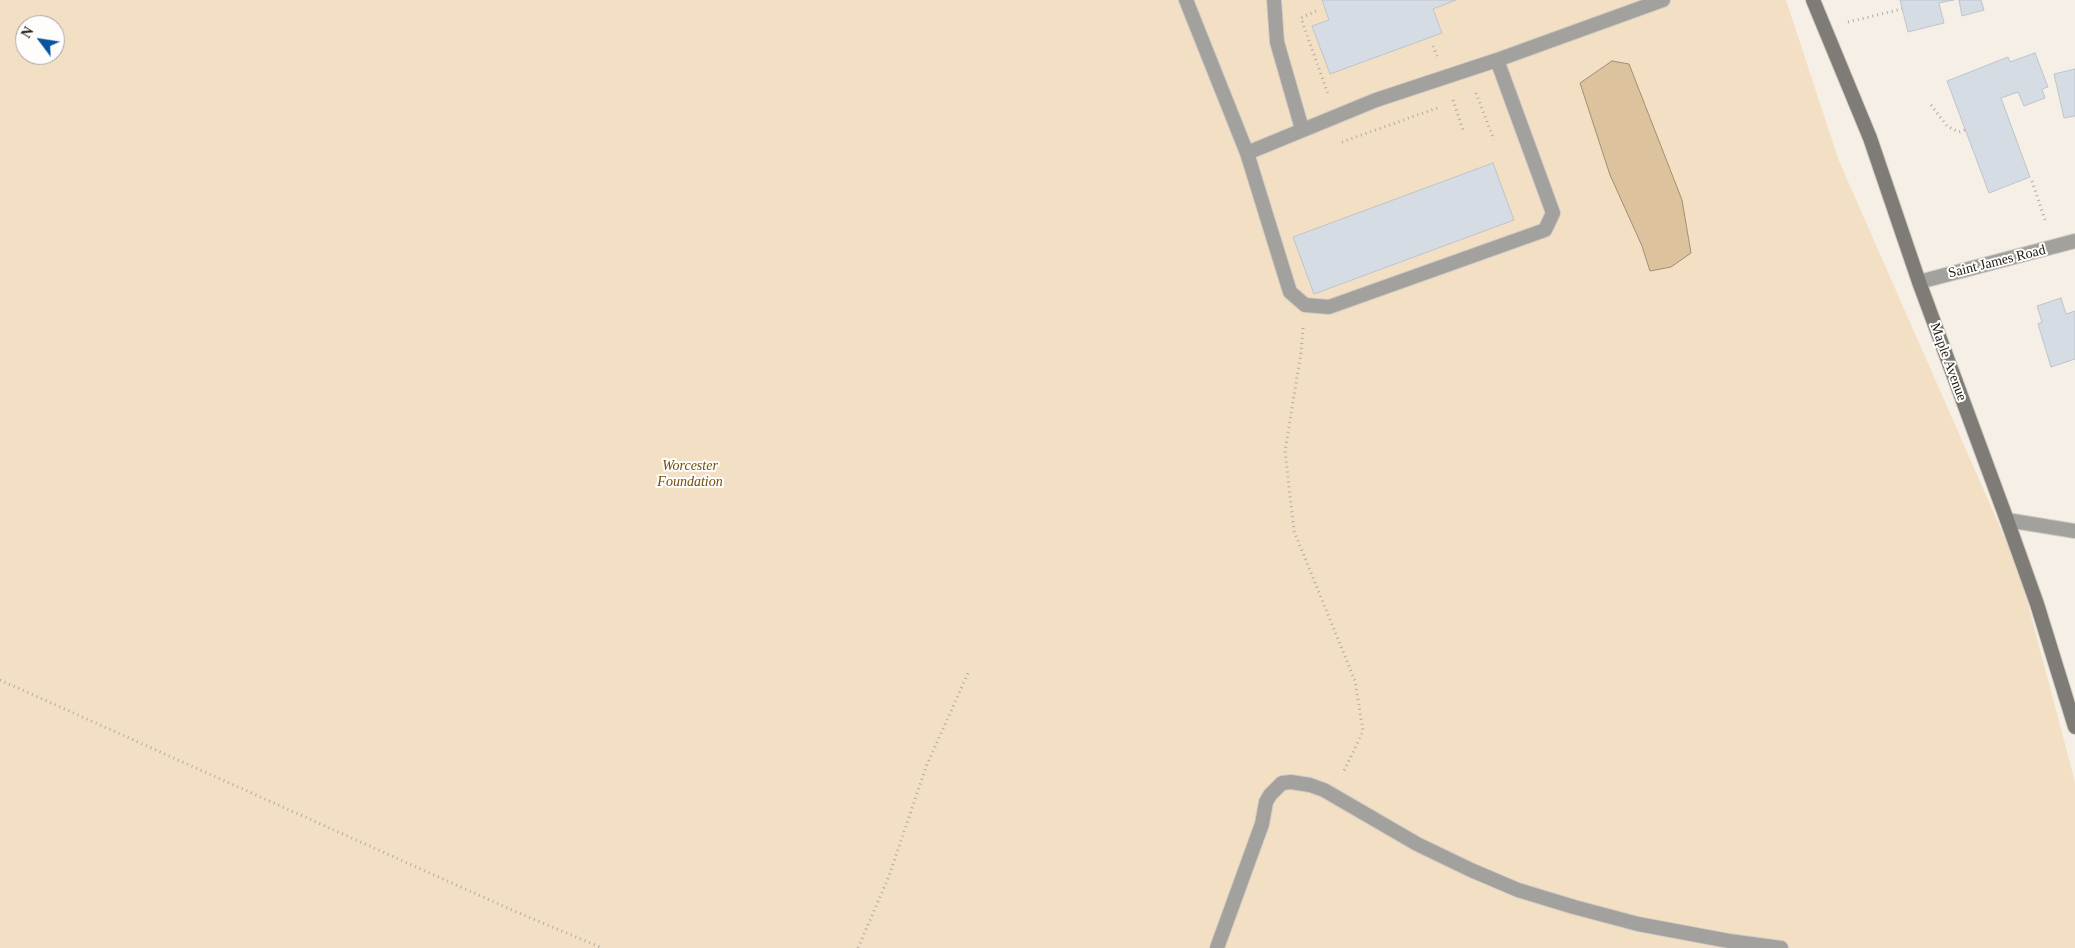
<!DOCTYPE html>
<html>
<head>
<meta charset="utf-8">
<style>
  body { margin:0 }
  #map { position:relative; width:2075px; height:948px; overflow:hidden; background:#f5efe6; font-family:Georgia,serif }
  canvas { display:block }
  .north { position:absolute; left:15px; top:15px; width:50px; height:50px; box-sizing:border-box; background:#fefdfb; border:1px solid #a3a19f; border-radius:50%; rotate:301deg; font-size:14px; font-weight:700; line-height:20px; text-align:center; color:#1b1815 }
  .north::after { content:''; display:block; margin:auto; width:18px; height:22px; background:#0554a3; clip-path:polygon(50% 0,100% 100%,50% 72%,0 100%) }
</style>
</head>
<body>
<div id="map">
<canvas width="2075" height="948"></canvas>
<div class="north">N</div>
</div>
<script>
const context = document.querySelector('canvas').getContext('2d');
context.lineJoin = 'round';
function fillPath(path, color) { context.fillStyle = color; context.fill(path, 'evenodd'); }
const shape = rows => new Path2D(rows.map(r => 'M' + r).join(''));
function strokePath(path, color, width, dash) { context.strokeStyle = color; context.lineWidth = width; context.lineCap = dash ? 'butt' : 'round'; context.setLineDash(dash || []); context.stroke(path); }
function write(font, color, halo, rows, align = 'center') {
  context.font = font + ' Georgia,serif'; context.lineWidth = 4; context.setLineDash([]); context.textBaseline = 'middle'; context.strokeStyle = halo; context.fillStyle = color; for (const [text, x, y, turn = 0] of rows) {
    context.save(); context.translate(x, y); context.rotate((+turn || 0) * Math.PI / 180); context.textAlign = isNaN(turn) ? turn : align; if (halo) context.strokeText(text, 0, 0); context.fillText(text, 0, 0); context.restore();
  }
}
const green = shape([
  [0,0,1786,0,1839,161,2019,570,2075,782,2075,948,0,948],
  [25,25,55,25,55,55,25,55]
]);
const water = shape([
  [1612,61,1629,64,1682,200,1691,253,1671,267,1650,271,1642,246,1610,175,1580,83,1612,61]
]);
const building = shape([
  [1322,0,1456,0,1433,9,1442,33,1330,74,1312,26,1329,20,1322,0],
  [1900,0,1954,0,1939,3,1944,23,1908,32,1900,0],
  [1959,0,1981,0,1984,10,1962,16,1959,0],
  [2035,53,2048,87,2042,89,2045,98,2024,106,2018,92,2001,98,2030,177,1989,193,1947,81,2008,57,2010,62,2035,53],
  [2075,69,2075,116,2064,118,2054,74,2075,69],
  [1493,163,1514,220,1314,294,1293,237,1493,163],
  [2061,298,2066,314,2075,311,2075,359,2051,367,2038,324,2042,322,2037,306,2061,298]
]);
const path = shape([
  [1316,11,1301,18,1328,94],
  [1848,22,1902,9],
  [1433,46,1437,56],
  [1476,93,1494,140],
  [1453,100,1463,130],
  [1931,105,1947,126,1959,132,1965,130],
  [1342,142,1440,107],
  [2032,181,2046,223],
  [1303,328,1301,353,1285,451,1294,531,1355,681,1363,731,1343,773],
  [0,680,512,910,602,948],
  [858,948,889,876,926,767,968,673]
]);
const service = shape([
  [1186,0,1247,153],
  [1274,0,1277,42,1302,129],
  [1497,60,1553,213,1545,230,1329,307,1305,305,1290,292,1247,153,1376,100,1497,60,1663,0]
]);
const minor = shape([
  [1919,282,2075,241],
  [2007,520,2075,531],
  [1217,948,1262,824,1266,802,1270,795,1282,783,1291,782,1310,785,1324,790,1417,844,1471,870,1518,890,1574,907,1638,924,1729,941,1781,948]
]);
const secondary = shape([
  [1813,0,1870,138,1919,282,2007,520,2037,604,2075,727]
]);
const streetNames = [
  ["Saint James Road",1997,262,-14],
  ["Maple Avenue",1948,362,70]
];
const parkNames = [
  ["Worcester",690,466],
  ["Foundation",690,482]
];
fillPath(green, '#f3e0c4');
fillPath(water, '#dcc29d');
strokePath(water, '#a28f74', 1);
fillPath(building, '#d6dce4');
strokePath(building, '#bec4cd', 1);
strokePath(service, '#d2cdc5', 16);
strokePath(minor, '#d2cdc5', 16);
strokePath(secondary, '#d2cdc5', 16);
strokePath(path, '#b0aba4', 3, [1, 4]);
strokePath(service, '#a3a19d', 14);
strokePath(minor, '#a3a19d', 14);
strokePath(secondary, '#7f7b76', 14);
write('14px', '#1b1815', '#fefdfb', streetNames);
write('italic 14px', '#6e4c0a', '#fefdfb', parkNames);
</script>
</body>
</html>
